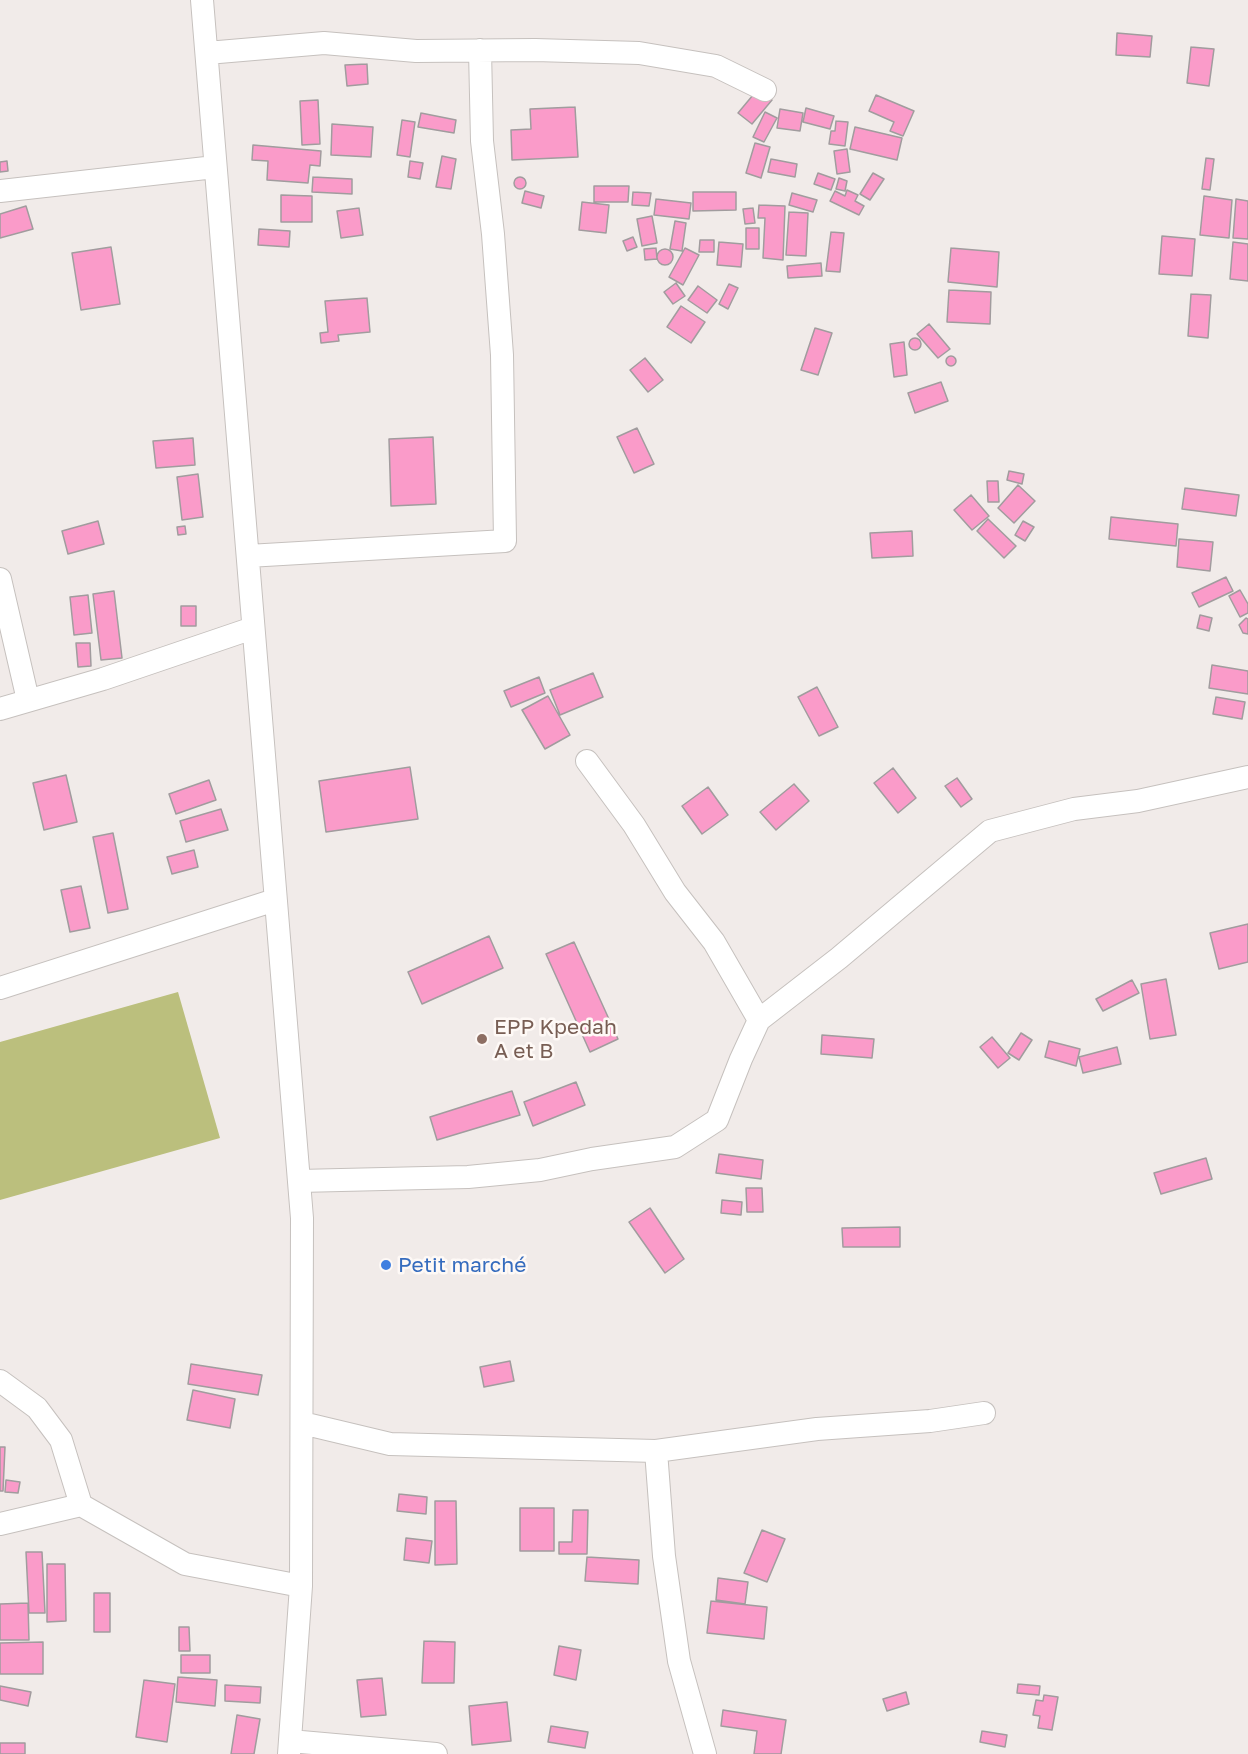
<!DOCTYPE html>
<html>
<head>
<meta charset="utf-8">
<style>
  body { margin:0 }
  canvas { display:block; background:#f1ebe9 }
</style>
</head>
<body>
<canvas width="1248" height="1754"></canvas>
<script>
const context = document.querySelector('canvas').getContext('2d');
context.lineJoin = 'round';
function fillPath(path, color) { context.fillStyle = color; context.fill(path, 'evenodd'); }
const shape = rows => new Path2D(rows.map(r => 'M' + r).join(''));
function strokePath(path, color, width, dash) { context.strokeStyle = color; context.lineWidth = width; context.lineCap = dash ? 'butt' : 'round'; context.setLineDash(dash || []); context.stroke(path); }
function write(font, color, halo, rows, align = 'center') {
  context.font = font + ' "Golos Text",sans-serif'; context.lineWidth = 5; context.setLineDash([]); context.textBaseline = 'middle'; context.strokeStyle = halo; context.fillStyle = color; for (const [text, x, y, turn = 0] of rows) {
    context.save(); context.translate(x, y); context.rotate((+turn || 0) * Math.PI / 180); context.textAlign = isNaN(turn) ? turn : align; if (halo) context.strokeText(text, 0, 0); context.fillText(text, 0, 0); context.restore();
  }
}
const green = shape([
  [178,992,220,1138,0,1200,0,1042]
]);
const building = shape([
  [1117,33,1152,36,1150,57,1116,55,1117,33],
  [1191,47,1214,49,1209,86,1187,83,1191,47],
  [367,64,368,84,347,86,345,65,367,64],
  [758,89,772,100,752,124,738,113,758,89],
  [876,95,914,111,903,136,890,131,894,122,869,111,876,95],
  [318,100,320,144,302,145,300,101,318,100],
  [575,107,578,157,512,160,511,130,531,129,530,109,575,107],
  [806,108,834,116,830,129,803,122,806,108],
  [780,109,803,113,800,131,777,128,780,109],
  [765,112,777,118,764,142,753,137,765,112],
  [421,113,456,120,454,133,418,127,421,113],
  [402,120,415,122,410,157,397,155,402,120],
  [836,121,848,122,845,146,829,144,831,131,835,131,836,121],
  [332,124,373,127,371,157,331,155,332,124],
  [855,127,902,138,897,160,850,149,855,127],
  [755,143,770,147,761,178,746,173,755,143],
  [253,145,321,151,320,166,310,165,308,183,267,180,268,161,252,160,253,145],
  [847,149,850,172,837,174,834,151,847,149],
  [442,156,456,159,451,189,436,187,442,156],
  [1206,158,1214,159,1210,190,1202,189,1206,158],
  [771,159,797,164,795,177,768,172,771,159],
  [7,161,8,171,0,172,0,162,7,161],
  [410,161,423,163,420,179,408,177,410,161],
  [818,173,835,179,831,190,814,184,818,173],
  [873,173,884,179,870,200,860,194,873,173],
  '514 183a6 6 0 1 1 12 0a6 6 0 1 1-12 0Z',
  [313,177,352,179,352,194,312,192,313,177],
  [839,178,847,181,845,191,836,189,839,178],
  [594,186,629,186,628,202,594,202,594,186],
  [847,190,858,195,855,201,864,206,859,215,830,201,835,191,845,196,847,190],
  [525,191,544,196,541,208,522,203,525,191],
  [633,192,651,193,649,206,632,205,633,192],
  [693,192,736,192,736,210,693,211,693,192],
  [792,193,817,200,813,212,789,205,792,193],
  [281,195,312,196,312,222,281,222,281,195],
  [1204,196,1232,200,1229,238,1200,235,1204,196],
  [656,199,691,203,689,219,654,215,656,199],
  [1236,199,1248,201,1248,239,1233,238,1236,199],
  [582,202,609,205,606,233,579,230,582,202],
  [759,205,785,206,783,260,763,258,765,218,758,218,759,205],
  [26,206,33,229,0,238,0,214,26,206],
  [359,208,363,235,341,238,337,211,359,208],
  [753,208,755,223,745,224,743,209,753,208],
  [789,212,808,213,806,256,786,255,789,212],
  [652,216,657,243,642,246,637,219,652,216],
  [675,221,686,223,682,251,670,249,675,221],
  [746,228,759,228,759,249,746,249,746,228],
  [259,229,290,231,289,247,258,245,259,229],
  [831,232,844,233,840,272,826,271,831,232],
  [1162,236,1195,239,1192,276,1159,274,1162,236],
  [633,237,637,247,627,251,623,241,633,237],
  [700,240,714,240,714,252,699,252,700,240],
  [719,242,743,244,741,267,717,265,719,242],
  [1233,242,1248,244,1248,281,1230,279,1233,242],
  [111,247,120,304,81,310,72,253,111,247],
  [656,248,657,259,645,260,644,249,656,248],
  [685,248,699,255,683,285,669,277,685,248],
  [951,248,999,252,997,287,948,282,951,248],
  '657 257a8 8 0 1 1 16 0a8 8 0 1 1-16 0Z',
  [821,263,822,276,788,278,787,266,821,263],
  [676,283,685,296,673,304,664,292,676,283],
  [729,284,738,288,728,309,719,304,729,284],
  [698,286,717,300,707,313,688,300,698,286],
  [949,290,991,292,990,324,947,322,949,290],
  [1191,294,1211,295,1208,338,1188,336,1191,294],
  [367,298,370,332,338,335,339,341,321,343,320,333,328,332,325,301,367,298],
  [681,306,705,322,691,343,667,327,681,306],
  [929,324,950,349,938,358,917,334,929,324],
  [815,328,832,333,818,375,801,370,815,328],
  '909 344a6 6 0 1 1 12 0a6 6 0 1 1-12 0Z',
  [904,342,907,375,894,377,890,344,904,342],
  '946 361a5 5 0 1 1 10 0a5 5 0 1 1-10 0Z',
  [645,358,663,380,648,392,630,370,645,358],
  [941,382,948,401,915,413,908,393,941,382],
  [637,428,654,464,634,473,617,437,637,428],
  [433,437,436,504,391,506,389,439,433,437],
  [193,438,195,465,156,468,153,441,193,438],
  [1009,471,1024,474,1022,484,1007,480,1009,471],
  [198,474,203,517,182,520,177,477,198,474],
  [987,481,998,481,999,502,988,502,987,481],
  [1018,485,1035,501,1014,523,998,508,1018,485],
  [1185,488,1239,495,1236,516,1182,509,1185,488],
  [971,495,989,516,972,530,954,510,971,495],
  [1111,517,1178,524,1176,546,1109,539,1111,517],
  [988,519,1016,546,1004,558,977,531,988,519],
  [98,521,104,544,68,554,62,531,98,521],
  [1023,521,1034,527,1025,541,1015,535,1023,521],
  [185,526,186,534,178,535,177,527,185,526],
  [912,531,913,556,872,558,870,533,912,531],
  [1179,539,1213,542,1210,571,1177,567,1179,539],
  [1226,577,1233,591,1199,607,1192,593,1226,577],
  [1240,590,1248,604,1248,613,1240,617,1229,596,1240,590],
  [114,591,122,658,101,660,93,594,114,591],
  [88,595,92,633,74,635,70,597,88,595],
  [181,606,196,606,196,626,181,626,181,606],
  [1200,615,1212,618,1209,631,1197,628,1200,615],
  [1246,618,1248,619,1248,634,1243,633,1239,625,1246,618],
  [76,643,90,643,91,666,78,667,76,643],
  [1212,665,1248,671,1248,694,1209,688,1212,665],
  [593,673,603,697,560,715,550,690,593,673],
  [539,677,545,693,511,707,504,691,539,677],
  [817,687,838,727,819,736,798,697,817,687],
  [548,696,570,735,545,749,522,710,548,696],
  [1216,697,1245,702,1242,719,1213,714,1216,697],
  [410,767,418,819,326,832,319,781,410,767],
  [893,768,916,798,898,813,874,783,893,768],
  [66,775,77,822,44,830,33,783,66,775],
  [957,778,972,799,961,807,945,786,957,778],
  [209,780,216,800,176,814,169,794,209,780],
  [794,784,809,801,776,830,760,812,794,784],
  [708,787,728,815,702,834,682,806,708,787],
  [221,809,228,830,186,842,180,821,221,809],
  [113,833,128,909,108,913,93,837,113,833],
  [194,850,198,867,172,874,167,857,194,850],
  [81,886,90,928,70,932,61,890,81,886],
  [1248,924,1248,962,1219,969,1210,933,1248,924],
  [489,936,503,968,422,1004,408,972,489,936],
  [574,942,618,1039,590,1052,546,954,574,942],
  [1166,979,1176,1035,1150,1039,1141,984,1166,979],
  [1132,980,1139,993,1103,1011,1096,999,1132,980],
  [1021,1033,1032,1040,1019,1060,1008,1053,1021,1033],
  [822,1035,874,1039,872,1058,821,1054,822,1035],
  [992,1037,1010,1058,998,1068,980,1047,992,1037],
  [1049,1041,1080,1049,1076,1066,1045,1057,1049,1041],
  [1117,1047,1121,1064,1083,1073,1079,1057,1117,1047],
  [576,1082,585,1105,533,1126,524,1102,576,1082],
  [512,1091,520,1115,437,1140,430,1117,512,1091],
  [719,1154,763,1160,761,1179,716,1173,719,1154],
  [1206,1158,1212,1179,1161,1194,1154,1173,1206,1158],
  [746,1188,762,1188,763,1212,747,1212,746,1188],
  [722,1200,742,1202,741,1215,721,1213,722,1200],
  [650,1208,684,1259,665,1273,629,1222,650,1208],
  [900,1227,900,1247,843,1247,842,1228,900,1227],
  [510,1361,514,1381,484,1387,480,1367,510,1361],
  [191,1364,262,1375,258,1395,188,1384,191,1364],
  [193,1390,235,1399,230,1428,187,1420,193,1390],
  [0,1447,5,1447,3,1491,0,1491,0,1447],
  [6,1480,20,1482,18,1493,5,1492,6,1480],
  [399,1494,427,1497,426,1514,397,1511,399,1494],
  [435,1501,456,1501,457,1564,435,1565,435,1501],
  [520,1508,554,1508,554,1551,520,1551,520,1508],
  [573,1510,588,1510,587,1554,559,1554,559,1542,572,1542,573,1510],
  [762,1530,785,1539,767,1582,744,1573,762,1530],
  [406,1538,432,1541,429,1563,404,1560,406,1538],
  [26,1552,42,1552,45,1613,29,1613,26,1552],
  [587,1557,639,1560,638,1584,585,1581,587,1557],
  [47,1564,65,1564,66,1621,47,1622,47,1564],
  [718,1578,748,1582,745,1604,716,1600,718,1578],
  [94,1593,110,1593,110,1632,94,1632,94,1593],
  [711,1601,767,1607,764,1639,707,1633,711,1601],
  [28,1603,29,1640,0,1640,0,1604,28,1603],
  [179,1627,189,1627,190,1651,179,1651,179,1627],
  [424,1641,455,1642,454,1683,422,1683,424,1641],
  [43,1642,43,1674,0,1674,0,1643,43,1642],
  [559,1646,581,1650,576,1680,554,1675,559,1646],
  [181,1655,210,1655,210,1673,181,1673,181,1655],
  [178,1677,217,1680,215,1706,176,1702,178,1677],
  [382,1678,386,1715,361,1717,357,1680,382,1678],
  [144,1680,175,1684,167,1742,136,1737,144,1680],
  [1018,1684,1040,1686,1039,1695,1017,1693,1018,1684],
  [225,1685,261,1687,260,1703,225,1701,225,1685],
  [0,1686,31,1692,28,1706,0,1700,0,1686],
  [906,1692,909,1704,887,1711,883,1699,906,1692],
  [1044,1695,1058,1697,1052,1730,1038,1728,1040,1716,1033,1715,1036,1700,1043,1701,1044,1695],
  [507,1702,511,1741,472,1745,469,1706,507,1702],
  [723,1710,786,1720,781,1754,754,1754,757,1731,721,1726,723,1710],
  [237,1715,260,1719,254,1754,231,1754,237,1715],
  [551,1726,588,1732,585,1748,548,1742,551,1726],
  [982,1731,1007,1735,1005,1747,980,1742,982,1731],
  [0,1743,25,1743,25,1754,0,1754,0,1743]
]);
const minor = shape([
  [202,0,302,1218,301,1586,289,1754],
  [207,53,324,43,416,51,535,50,639,53,716,66,765,90],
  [0,191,215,167],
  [248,556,505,541,502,355,493,234,482,141,480,50],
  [0,579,28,700],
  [0,709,103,679,253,628],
  [587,761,634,825,675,892,714,942,759,1020],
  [0,988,275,900],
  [299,1181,468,1177,540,1170,592,1159,675,1147,717,1120,741,1059,759,1020,839,958,990,831,1074,809,1138,801,1248,777],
  [0,1381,37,1408,61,1440,81,1505],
  [302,1423,390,1444,656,1451,817,1429,930,1421,984,1413],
  [656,1451,664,1556,679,1661,705,1754],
  [0,1524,81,1505,185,1564,301,1586],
  [290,1741,436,1754]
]);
const markers = [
  [482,1039,6,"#8d6e63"],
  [386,1265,6,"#3f7fe0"]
];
const educationNames = [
  ["EPP Kpedah",494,1027],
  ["A et B",494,1051]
];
const shopNames = [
  ["Petit marché",398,1265]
];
fillPath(green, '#bbbf7d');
fillPath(building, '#fa9bc9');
strokePath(building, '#a19c9e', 1.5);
strokePath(minor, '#c6c1be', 24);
strokePath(minor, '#fff', 22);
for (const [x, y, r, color] of markers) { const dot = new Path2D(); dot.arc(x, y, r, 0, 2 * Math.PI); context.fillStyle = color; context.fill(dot); strokePath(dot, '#fef9f6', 2); }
write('21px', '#785e54', '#fef9f6', educationNames, 'left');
write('21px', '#366cbe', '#fef9f6', shopNames, 'left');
</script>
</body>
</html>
